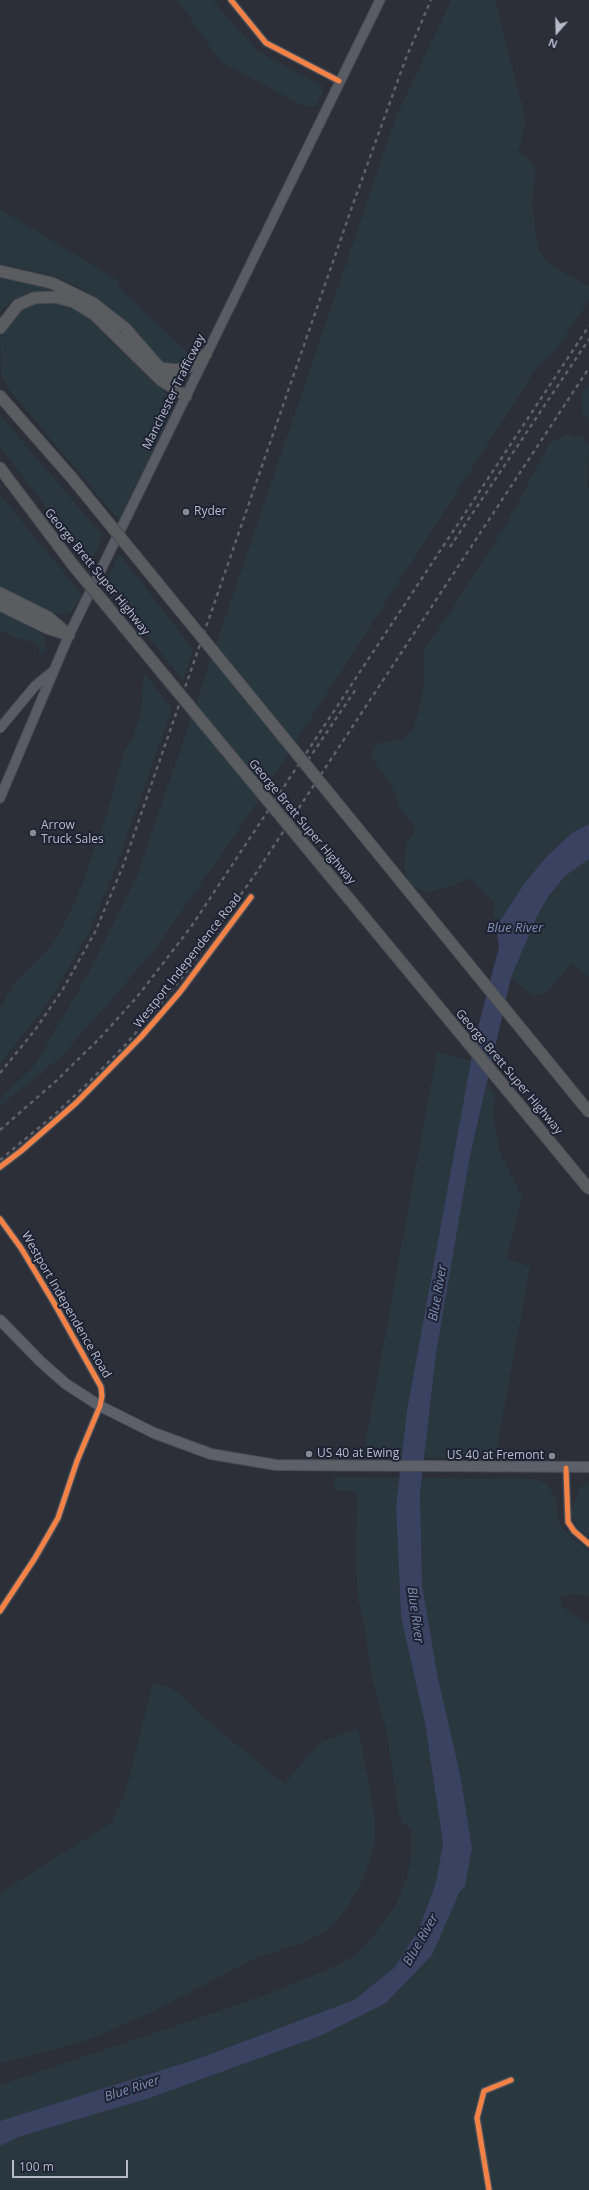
<!DOCTYPE html>
<html>
<head>
<meta charset="utf-8">
<style>
  body { margin:0 }
  #map { position:relative; width:589px; height:2190px; overflow:hidden; background:#2c2f38; font-family:"Open Sans",sans-serif }
  canvas { display:block }
  .north { position:absolute; left:537px; top:12px; width:40px; height:40px; -webkit-text-stroke:3px #1e2333; paint-order:stroke; rotate:200deg; font-size:11px; font-weight:700; line-height:16px; text-align:center; color:#b6bac9 }
  .north::after { content:''; display:block; margin:auto; width:14px; height:18px; background:#b6bac9; clip-path:polygon(50% 0,100% 100%,50% 72%,0 100%) }
  .scale { position:absolute; left:12px; top:2160px; width:116px; height:18px; box-sizing:border-box; border:2px solid #b6bac9; border-top:0; padding-left:5px; font-size:12px; line-height:14px; white-space:nowrap; color:#b6bac9; -webkit-text-stroke:3px #1e2333; paint-order:stroke }
</style>
</head>
<body>
<div id="map">
<canvas width="589" height="2190"></canvas>
<div class="north">N</div>
<div class="scale">100 m</div>
</div>
<script>
const context = document.querySelector('canvas').getContext('2d');
context.lineJoin = 'round';
function fillPath(path, color) { context.fillStyle = color; context.fill(path, 'evenodd'); }
const shape = rows => new Path2D(rows.map(r => 'M' + r).join(''));
function strokePath(path, color, width, dash) { context.strokeStyle = color; context.lineWidth = width; context.lineCap = dash ? 'butt' : 'round'; context.setLineDash(dash || []); context.stroke(path); }
function write(font, color, halo, rows, align = 'center') {
  context.font = font + ' "Open Sans",sans-serif'; context.lineWidth = 4; context.setLineDash([]); context.textBaseline = 'middle'; context.strokeStyle = halo; context.fillStyle = color; for (const [text, x, y, turn = 0] of rows) {
    context.save(); context.translate(x, y); context.rotate((+turn || 0) * Math.PI / 180); context.textAlign = isNaN(turn) ? turn : align; if (halo) context.strokeText(text, 0, 0); context.fillText(text, 0, 0); context.restore();
  }
}
const green = shape([
  [175,0,213,0,257,51,323,86,322,93,315,107,304,106,225,64,215,54,179,2],
  [451,0,495,0,526,120,518,153,526,157,536,170,532,205,538,249,546,261,555,268,589,286,589,300,557,349,538,366,240,828,152,953,61,1057,0,1106,0,1099,35,1065,88,974,137,876,396,117],
  [0,209,119,281,119,288,195,359,178,367,165,364,156,358,140,335,85,290,52,275,0,264],
  [0,278,26,283,50,289,49,291,27,295,12,301,0,312],
  [47,301,59,302,74,306,97,323,163,388,172,404,171,413,119,520,8,388,1,375,0,337,3,328,20,310,34,304],
  [589,383,589,422,582,411,582,393],
  [0,415,103,536,90,564,0,447],
  [567,434,583,437,589,445,587,489,589,489,589,824,572,833,547,856,524,884,500,921,493,915,495,902,470,878,452,886,426,892,410,885,404,868,406,845,416,829,401,810,393,789,370,755,378,744,403,739,414,728,424,687,423,650,441,626,507,523,550,443],
  [0,495,82,594,72,612,64,615,55,613,0,586],
  [119,554,193,649,183,680,105,583],
  [0,612,42,634,45,640,45,650,40,655,38,645,26,640,14,638,0,630],
  [144,673,172,709,117,864,89,932,59,985,44,1008,0,1064,0,1009,13,984,49,948,58,936,78,895,106,816,124,752,134,735,141,709],
  [589,859,589,977,571,963,549,991,533,996,511,978,536,918,548,897,565,876],
  [437,1052,471,1061,407,1410,402,1456,363,1456],
  [487,1084,495,1093,493,1114,499,1150,522,1196,507,1258,530,1267,495,1458,424,1457,436,1354,470,1156],
  [334,1477,400,1478,396,1508,401,1617,425,1723,443,1843,436,1882,419,1929,394,1968,354,2000,197,2059,0,2121,0,2085,263,1996,326,1970,352,1958,374,1935,394,1908,407,1878,411,1855,411,1829,402,1823,399,1813,386,1728,373,1683,364,1624,359,1604,356,1569,357,1492,334,1490],
  [421,1478,534,1479,546,1483,557,1499,557,1516,562,1528,589,1552,589,1597,573,1593,559,1597,562,1607,589,1624,589,2190,0,2190,0,2146,21,2136,150,2098,320,2036,386,2003,453,1905,460,1891,465,1887,472,1848,460,1774,438,1678,422,1585,420,1493],
  [589,1481,589,1538,578,1529,571,1513,579,1488],
  [153,1683,170,1687,183,1697,198,1713,285,1784,319,1743,358,1728,375,1815,375,1844,363,1880,344,1912,328,1930,304,1942,256,1958,152,2012,88,2040,0,2064,0,1893,112,1822,126,1790]
]);
const water = shape([
  [589,824,589,859,565,876,548,897,536,918,511,978,470,1156,436,1354,420,1493,422,1585,438,1678,460,1774,472,1848,465,1887,460,1891,432,1955,386,2003,320,2036,150,2098,21,2136,0,2146,0,2121,197,2059,354,2000,394,1968,419,1929,436,1882,443,1843,425,1723,401,1617,396,1507,407,1410,475,1039,499,947,497,935,500,921,524,884,547,856,572,833]
]);
const street = shape([
  [231,0,266,43,339,81],
  [0,1167,21,1151,76,1103,141,1037,180,992,251,897],
  [0,1219,21,1248,54,1303,101,1387,102,1396,100,1406,77,1461,58,1518,35,1558,0,1611],
  [566,1468,568,1522,574,1531,589,1544],
  [489,2190,477,2118,484,2091,511,2080]
]);
const secondary = shape([
  [0,728,35,686,52,672],
  [0,798,69,635,380,0]
]);
const primary = shape([
  [0,1320,41,1362,66,1384,100,1406,154,1433,211,1454,276,1465,589,1467]
]);
const highway = shape([
  [0,271,52,283,93,303,125,328,174,384],
  [0,328,18,305,34,298,55,297,74,302,95,315,161,380,186,396],
  [160,368,175,370,189,367,206,354],
  [0,396,72,478],
  [0,468,73,565],
  [0,593,48,617,69,635],
  [0,605,47,628,63,633]
]);
const rail = shape([
  [450,547,589,339],
  [308,760,356,689],
  [0,1073,35,1030,63,989,95,932,123,866,353,204,406,58,431,0],
  [0,1130,56,1081,100,1038,137,997,191,927,589,326],
  [0,1160,54,1115,88,1083,128,1042,184,975,254,876,589,368]
]);
const highwayBridge = shape([
  [72,478,589,1112],
  [73,565,589,1189]
]);
const cycleway = shape([
  [231,0,266,43,339,81],
  [0,1167,21,1151,76,1103,141,1037,180,992,251,897],
  [0,1219,21,1248,54,1303,101,1387,102,1396,100,1406,77,1461,58,1518,35,1558,0,1611],
  [566,1468,568,1522,574,1531,589,1544],
  [489,2190,477,2118,484,2091,511,2080]
]);
const markers = [
  [186,512,4,"#868996"],
  [33,833,4,"#868996"],
  [309,1454,4,"#868996"],
  [552,1456,4,"#868996"]
];
const streetNames = [
  ["Manchester Trafficway",174,392,-64],
  ["George Brett Super Highway",97,572,51],
  ["George Brett Super Highway",302,822,50],
  ["Westport Independence Road",188,961,-52],
  ["George Brett Super Highway",509,1072,50],
  ["Westport Independence Road",66,1305,60]
];
const poiNames = [
  ["Ryder",194,512],
  ["Arrow",41,826],
  ["Truck Sales",41,840],
  ["US 40 at Ewing",317,1454],
  ["US 40 at Fremont",544,1456,"right"]
];
const waterNames = [
  ["Blue River",515,928],
  ["Blue River",438,1293,-80],
  ["Blue River",415,1615,82],
  ["Blue River",421,1940,-60],
  ["Blue River",132,2089,-18]
];
fillPath(green, '#29373e');
fillPath(water, '#394261');
strokePath(street, '#484a51', 8);
strokePath(secondary, '#484a51', 11);
strokePath(primary, '#494c55', 12);
strokePath(highway, '#484b53', 13);
strokePath(street, '#5b5e66', 6);
strokePath(secondary, '#595c65', 9);
strokePath(primary, '#5d6068', 10);
strokePath(highway, '#5b5c60', 11);
strokePath(rail, '#5f616a', 2.5, [4, 4]);
strokePath(highwayBridge, '#484b53', 13, []);
strokePath(highwayBridge, '#5b5c60', 11);
strokePath(cycleway, '#f48246', 5);
for (const [x, y, r, color] of markers) { const dot = new Path2D(); dot.arc(x, y, r, 0, 2 * Math.PI); context.fillStyle = color; context.fill(dot); strokePath(dot, '#1e2333', 1.5); }
write('12px', '#b6bac9', '#1e2333', streetNames);
write('12px', '#b6bac9', '#1e2333', poiNames, 'left');
write('italic 13px', '#7e8bb0', '#1e2333', waterNames);
</script>
</body>
</html>
